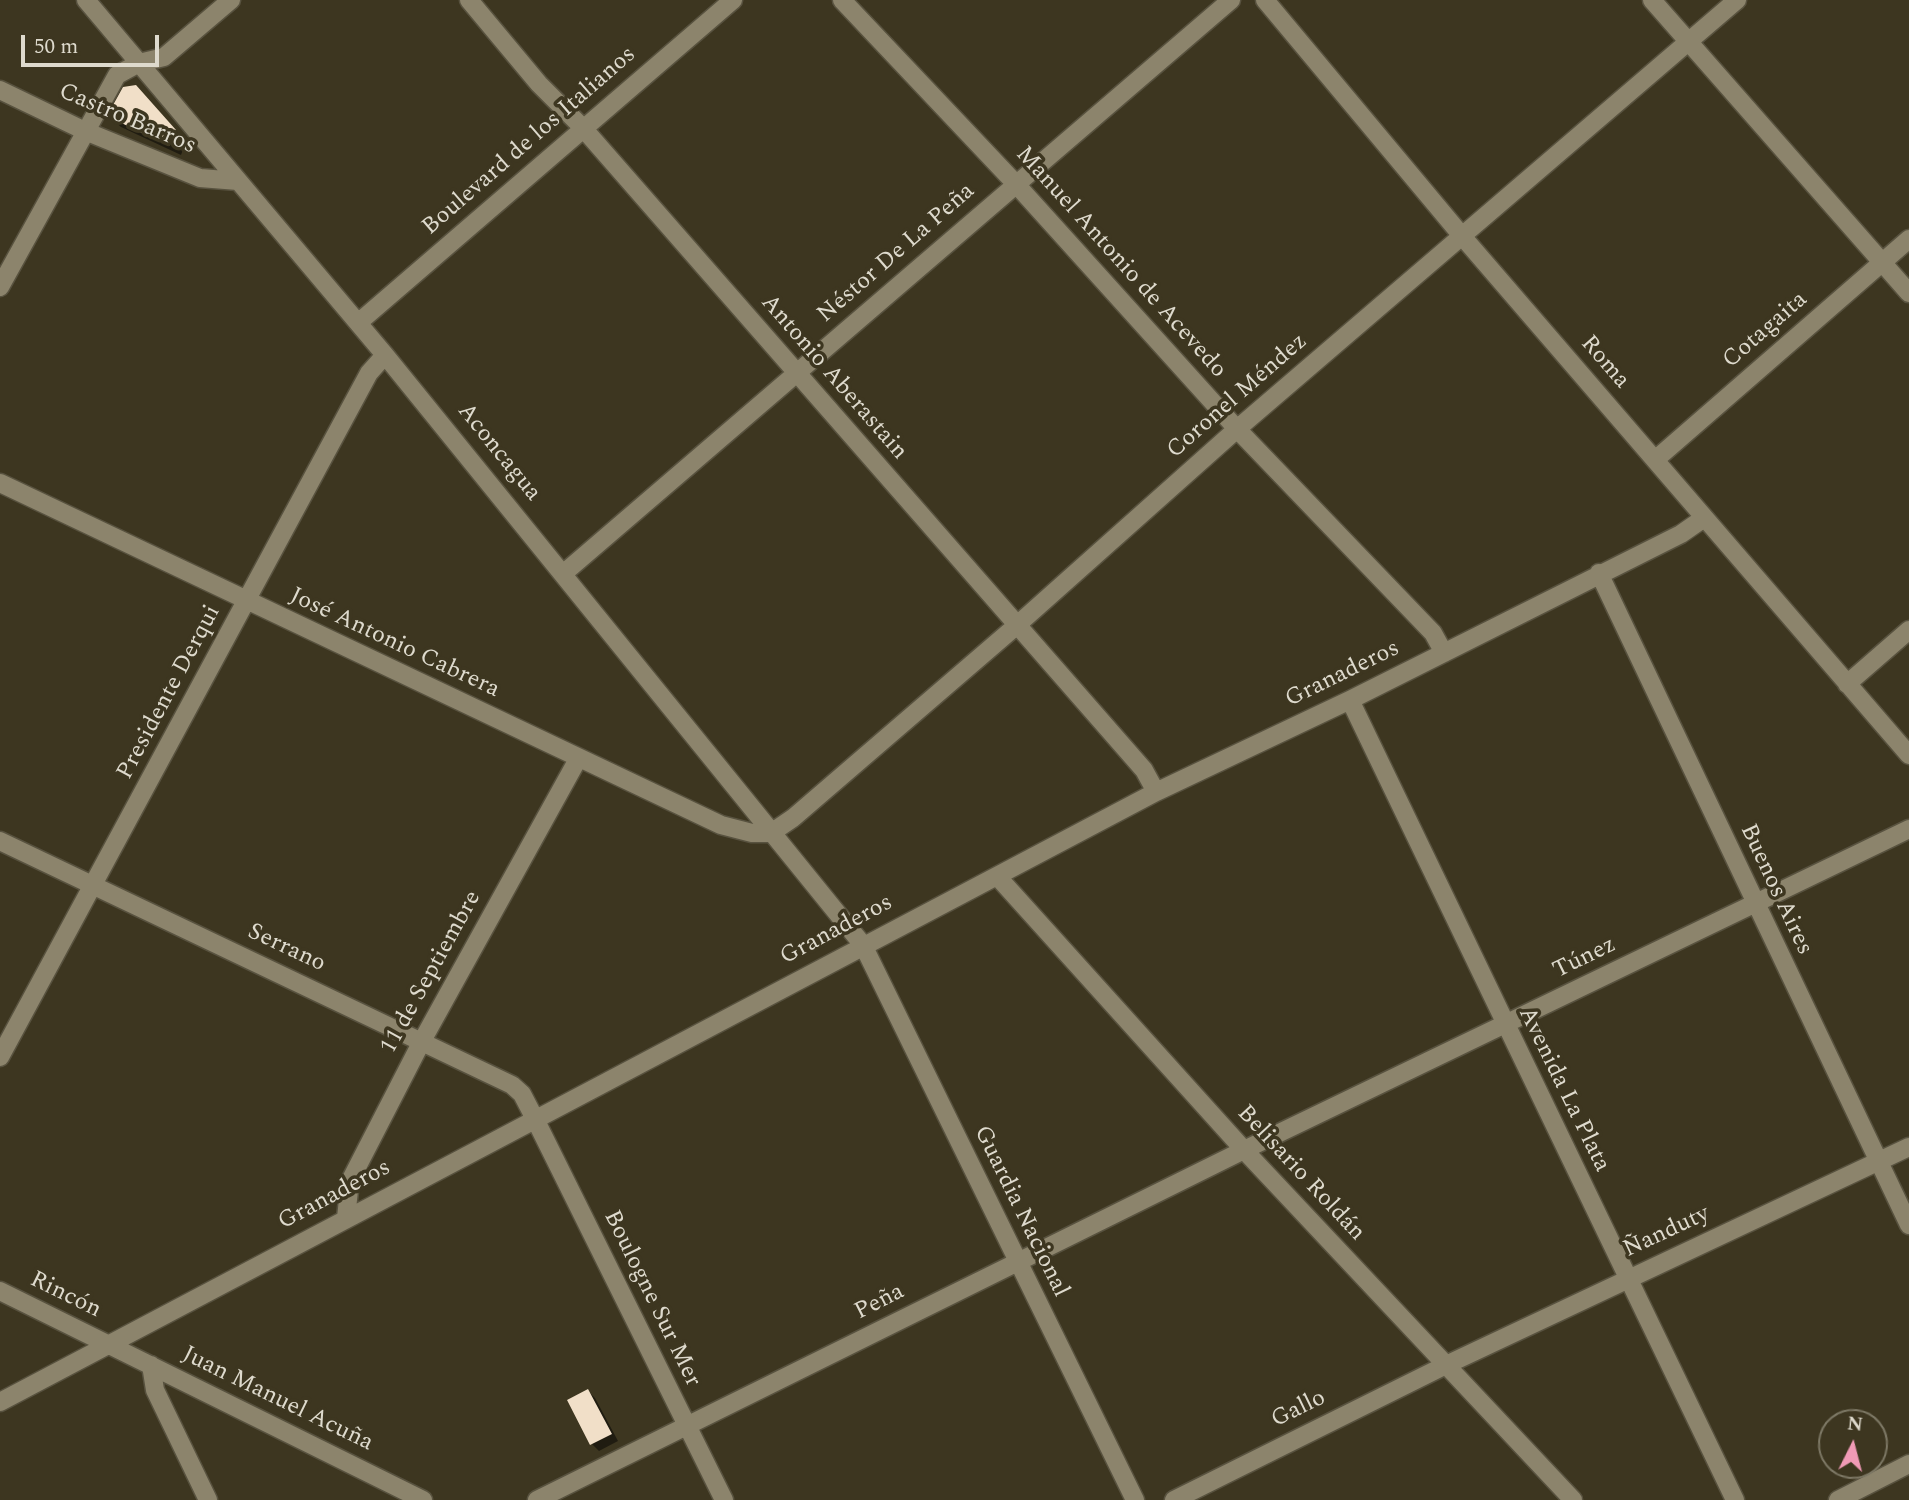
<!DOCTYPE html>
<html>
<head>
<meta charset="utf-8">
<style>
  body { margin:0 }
  #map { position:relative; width:1909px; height:1500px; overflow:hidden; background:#3d3620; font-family:Spectral,serif }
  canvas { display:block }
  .north { position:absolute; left:1818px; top:1409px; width:70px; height:70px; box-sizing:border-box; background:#3d3620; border:2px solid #7d7865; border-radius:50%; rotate:6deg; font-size:19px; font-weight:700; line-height:28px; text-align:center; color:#dedacd }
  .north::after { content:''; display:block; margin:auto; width:24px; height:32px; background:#f09ab6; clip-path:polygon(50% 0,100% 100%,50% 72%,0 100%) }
  .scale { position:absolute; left:21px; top:35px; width:138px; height:32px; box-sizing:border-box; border:4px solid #dedacd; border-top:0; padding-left:9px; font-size:21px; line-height:24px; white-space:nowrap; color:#dedacd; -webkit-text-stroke:5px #3d3620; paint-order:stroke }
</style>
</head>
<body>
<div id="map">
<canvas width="1909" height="1500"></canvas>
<div class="north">N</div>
<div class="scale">50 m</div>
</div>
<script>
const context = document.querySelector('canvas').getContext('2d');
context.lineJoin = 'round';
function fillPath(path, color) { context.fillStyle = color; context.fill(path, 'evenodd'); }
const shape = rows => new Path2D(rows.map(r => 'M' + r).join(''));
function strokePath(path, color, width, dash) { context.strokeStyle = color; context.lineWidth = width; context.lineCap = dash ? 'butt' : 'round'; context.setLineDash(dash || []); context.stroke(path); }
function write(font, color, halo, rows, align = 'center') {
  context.font = font + ' Spectral,serif'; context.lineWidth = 7; context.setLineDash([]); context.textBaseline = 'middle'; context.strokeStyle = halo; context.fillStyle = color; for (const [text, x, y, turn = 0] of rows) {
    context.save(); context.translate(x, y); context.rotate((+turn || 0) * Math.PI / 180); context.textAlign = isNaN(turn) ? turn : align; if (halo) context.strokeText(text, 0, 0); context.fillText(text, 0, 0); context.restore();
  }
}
const shadow = shape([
  [147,98,186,142,181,155,121,127,109,116],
  [588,1391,595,1398,618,1441,599,1451,592,1444]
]);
const building = shape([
  [136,85,176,130,169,146,107,116,123,87],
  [588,1389,612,1434,590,1445,567,1400]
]);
const minor = shape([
  [86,0,385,355,863,945,1135,1500],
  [469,0,539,84,583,128,1144,770,1156,792],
  [842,0,1015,183,1237,429,1433,633,1444,653],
  [1265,0,1462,236,1909,755],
  [1652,0,1909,293],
  [0,90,85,131,200,178,238,181],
  [0,287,117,75,139,63,164,57,231,0],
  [358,323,733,0],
  [1655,460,1909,239],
  [0,483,721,825,752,833,771,833,793,818,1016,626,1237,429,1737,0],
  [564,573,1231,0],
  [1599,573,1909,1225],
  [1847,684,1909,630],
  [1350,700,1735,1500],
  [0,841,512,1085,522,1094,535,1119,724,1500],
  [997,876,1244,1150,1573,1500],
  [0,1057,369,373,385,355],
  [346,1218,350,1181,422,1041,578,759],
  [0,1291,423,1500],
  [151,1365,155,1390,208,1500],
  [0,1402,1156,792,1350,700,1681,534,1704,518],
  [537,1500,1244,1150,1909,829],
  [1174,1500,1446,1365,1909,1147],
  [1838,1500,1909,1464]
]);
const streetNames = [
  ["Castro Barros",127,120,23],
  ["Boulevard de los Italianos",530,142,-41],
  ["Néstor De La Peña",897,254,-41],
  ["Manuel Antonio de Acevedo",1120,263,48],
  ["Cotagaita",1766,331,-41],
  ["Roma",1604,363,49],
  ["Antonio Aberastain",833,378,49],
  ["Coronel Méndez",1238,397,-41],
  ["Aconcagua",498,453,51],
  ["José Antonio Cabrera",394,644,25],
  ["Granaderos",1343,675,-26],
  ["Presidente Derqui",170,693,-62],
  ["Buenos Aires",1775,890,65],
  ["Granaderos",837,931,-28],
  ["Serrano",286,949,25],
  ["Túnez",1585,959,-26],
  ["11 de Septiembre",432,973,-61],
  ["Avenida La Plata",1563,1090,64],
  ["Belisario Roldán",1300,1174,47],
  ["Granaderos",335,1196,-28],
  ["Guardia Nacional",1020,1212,64],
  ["Ñanduty",1667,1233,-25],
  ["Rincón",65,1296,26],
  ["Boulogne Sur Mer",651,1299,64],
  ["Peña",880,1303,-27],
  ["Juan Manuel Acuña",277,1400,26],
  ["Gallo",1299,1410,-26]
];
fillPath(shadow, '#0007');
fillPath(building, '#f1dfc8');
strokePath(minor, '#58523f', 21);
strokePath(minor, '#8c846c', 18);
write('24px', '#dedacd', '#3d3620', streetNames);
</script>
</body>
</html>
